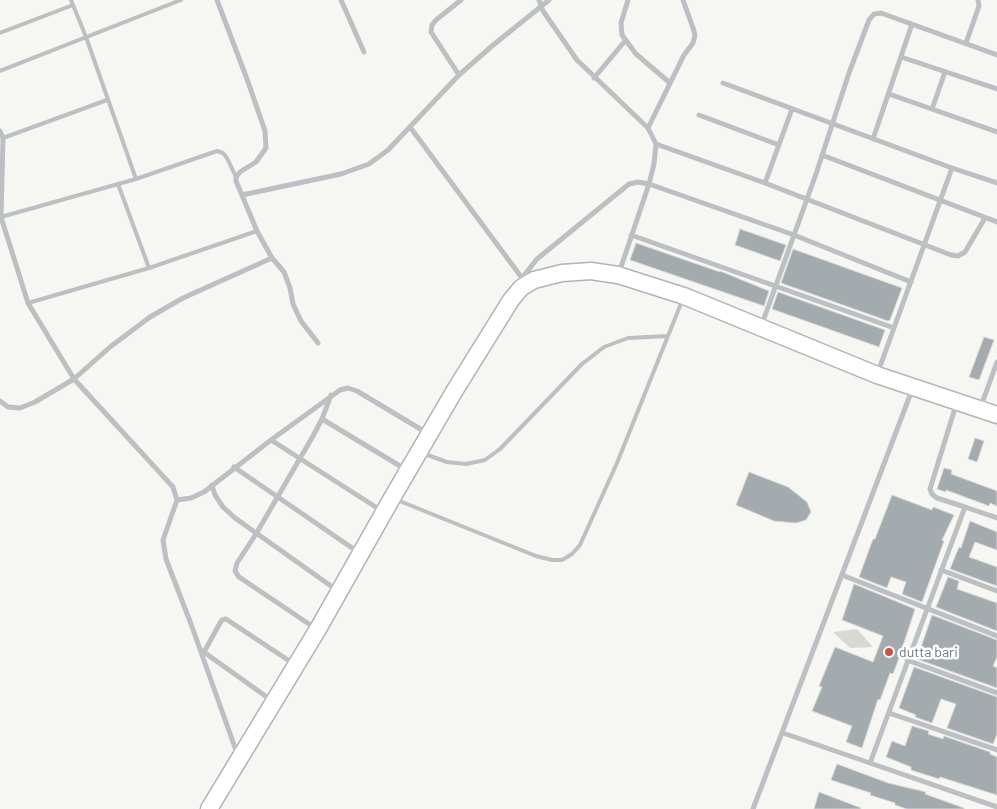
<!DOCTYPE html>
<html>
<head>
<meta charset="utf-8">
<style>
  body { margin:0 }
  canvas { display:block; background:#f6f6f3 }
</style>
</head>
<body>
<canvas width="997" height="809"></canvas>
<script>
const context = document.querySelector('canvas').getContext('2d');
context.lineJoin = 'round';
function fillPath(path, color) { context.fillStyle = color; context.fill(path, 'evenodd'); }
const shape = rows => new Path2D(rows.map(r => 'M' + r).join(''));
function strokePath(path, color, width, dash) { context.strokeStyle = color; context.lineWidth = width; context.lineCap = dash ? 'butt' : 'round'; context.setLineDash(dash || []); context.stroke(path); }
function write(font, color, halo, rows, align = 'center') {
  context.font = font + ' Barlow,sans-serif'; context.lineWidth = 5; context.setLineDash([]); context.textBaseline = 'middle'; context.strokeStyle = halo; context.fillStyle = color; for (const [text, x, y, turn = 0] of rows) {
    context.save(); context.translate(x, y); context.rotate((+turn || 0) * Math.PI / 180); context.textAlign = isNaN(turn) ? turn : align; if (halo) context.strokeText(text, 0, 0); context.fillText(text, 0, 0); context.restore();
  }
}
const green = shape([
  [857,629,873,647,850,648,833,632]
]);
const building = shape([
  [740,229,786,245,780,261,735,245,740,229],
  [636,243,720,272,720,271,769,291,764,306,630,260,636,243],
  [793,249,902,288,890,320,888,321,781,283,793,249],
  [778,292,885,330,879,347,772,309,778,292],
  [984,337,994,340,979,380,969,377,984,337],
  [975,438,984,441,977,462,968,459,975,438],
  [944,468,952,470,951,474,997,491,997,506,990,503,989,506,946,490,946,492,937,489,944,468],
  [749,472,788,487,807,502,811,512,806,520,796,523,774,521,736,505,749,472],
  [892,495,932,510,933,507,954,515,942,540,944,541,922,602,902,594,906,582,891,577,887,588,859,577,873,539,875,539,892,495],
  [970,521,997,532,997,550,975,542,969,557,997,567,997,586,950,569,959,547,961,548,970,521],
  [948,577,959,581,957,589,997,603,997,631,936,607,948,577],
  [854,584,915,609,898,661,893,674,890,673,880,700,878,699,862,748,846,742,852,726,812,711,822,687,819,686,835,647,873,662,883,636,842,620,854,584],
  [932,615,997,640,997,657,993,666,997,668,997,688,917,659,932,615],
  [914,667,997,697,997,734,993,744,947,728,956,704,941,699,932,723,915,717,916,715,899,708,914,667],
  [912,726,929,731,928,734,943,739,944,736,990,752,990,754,997,757,997,795,940,777,939,779,911,770,911,767,886,757,892,741,905,746,912,726],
  [837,764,888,783,926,792,925,794,964,808,964,809,907,809,895,805,895,803,870,795,871,793,831,780,837,764],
  [819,792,861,808,860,809,814,809,819,792]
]);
const lane = shape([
  [71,0,86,37,136,179],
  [0,33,73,5],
  [0,71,181,0],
  [3,138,107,100],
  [118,184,149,268],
  [1,217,136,179,217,151,223,153,227,158,236,177],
  [28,303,149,268,257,231],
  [422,453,447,462,466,464,485,460,500,449,582,364,604,347,628,338,668,336],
  [397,500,536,556,552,560,562,560,572,554,580,545,617,463,682,301]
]);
const street = shape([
  [217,0,247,79,265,131,266,148,256,162,240,172,236,177,236,181,257,231,272,258,284,272,290,288,293,304,301,321,318,343],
  [341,0,364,52],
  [539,0,543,11,577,60,648,128,656,144],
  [628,0,621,23,622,35,636,54,670,83],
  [966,43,979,6,978,0],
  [901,57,997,89],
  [459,75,431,32,432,25,436,20,461,0],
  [594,78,625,41],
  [723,83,952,168,878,372],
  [889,94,997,132],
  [932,109,945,72],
  [699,115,779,145],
  [410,127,522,278],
  [648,128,684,55,693,43,695,35,693,28,683,0],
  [0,131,3,138,1,217,28,303,74,379,173,487,177,500,163,540,166,559,191,624,238,756],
  [873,139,912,24],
  [822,155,997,222],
  [952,168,997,183],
  [765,183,792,109],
  [242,195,341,174,369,164,388,150,459,75,492,46,549,0],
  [631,235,894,328],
  [619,273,649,184,654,164,656,144,765,183,951,255,958,256,965,252,985,218],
  [521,284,522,278,537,259,629,184,638,182,649,184,794,235,911,282],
  [762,324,816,174,849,73,869,20,874,14,881,13,997,55],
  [0,401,8,407,20,408,35,402,74,379,110,347,150,317,183,298,272,258],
  [956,405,930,489,932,494,937,498,965,507],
  [981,406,997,362],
  [322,419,405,469],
  [271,440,382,511],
  [234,467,358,552],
  [212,485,215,495,223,507,235,518,338,591],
  [177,500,191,498,204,492,271,440,340,390,348,388,357,391,427,433],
  [941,570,997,591],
  [842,575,997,636],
  [315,628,239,577,235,571,237,563,256,534,313,436,322,419,331,395],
  [201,650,271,700],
  [204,652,220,623,222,620,226,619,294,664],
  [907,660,997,693],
  [889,713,997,750],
  [783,733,870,763,965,507,997,518],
  [870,763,997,807],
  [753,809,912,390]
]);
const secondary = shape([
  [209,809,318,629,392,498,455,390,511,300,521,288,534,280,562,273,591,271,618,275,684,296,877,375,997,415]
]);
const markers = [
  [889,652,5,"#cc513e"]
];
const poiNames = [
  ["dutta bari",899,652]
];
fillPath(green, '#d6dad3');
fillPath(building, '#a4abaf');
strokePath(building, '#d8d7d6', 1);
strokePath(secondary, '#aeb4b7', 19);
strokePath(lane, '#bcc0c2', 4);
strokePath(street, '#bcc0c2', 5);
strokePath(secondary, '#fff', 16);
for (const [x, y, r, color] of markers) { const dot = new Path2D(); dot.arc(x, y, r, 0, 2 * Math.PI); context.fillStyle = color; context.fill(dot); strokePath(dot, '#fff', 2); }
write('14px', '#697880', '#fff', poiNames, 'left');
</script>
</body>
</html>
